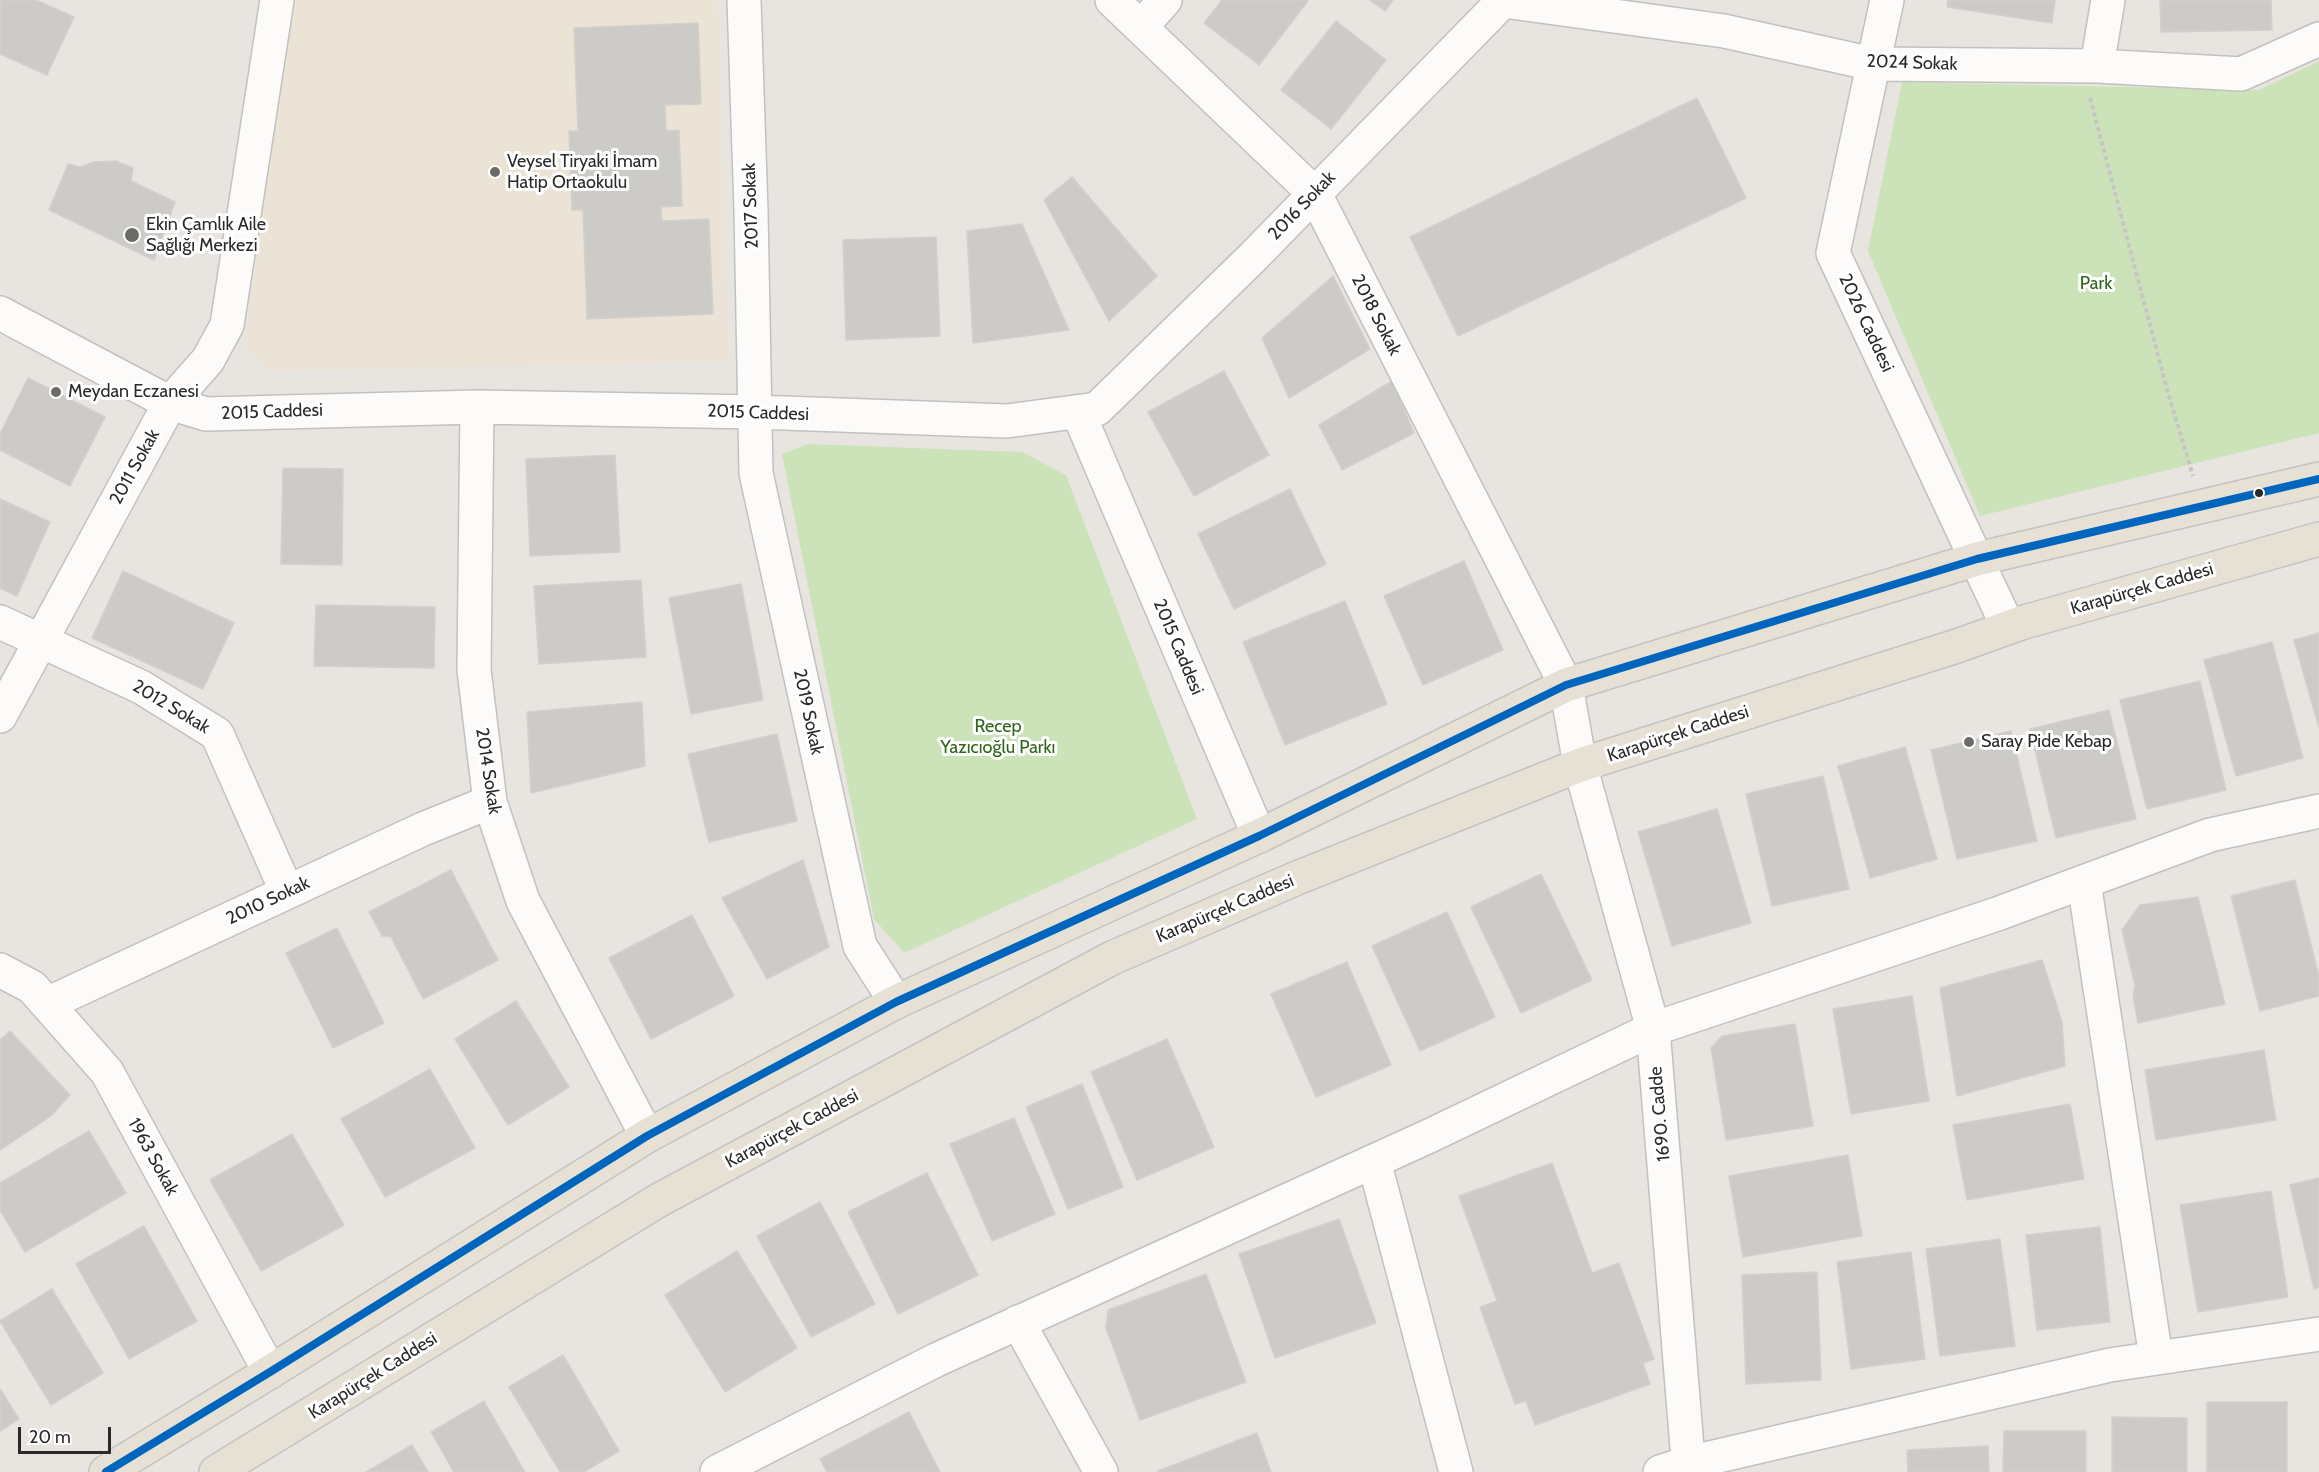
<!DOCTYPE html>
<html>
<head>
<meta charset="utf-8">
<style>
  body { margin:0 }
  #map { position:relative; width:2319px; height:1472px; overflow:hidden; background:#e8e5e0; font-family:Cabin,sans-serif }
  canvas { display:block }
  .scale { position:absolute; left:18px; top:1427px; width:93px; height:27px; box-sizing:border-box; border:3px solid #2a2a2a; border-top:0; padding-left:8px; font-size:18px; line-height:21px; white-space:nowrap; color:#2a2a2a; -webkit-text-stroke:4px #fff; paint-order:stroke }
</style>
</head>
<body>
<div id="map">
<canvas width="2319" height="1472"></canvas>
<div class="scale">20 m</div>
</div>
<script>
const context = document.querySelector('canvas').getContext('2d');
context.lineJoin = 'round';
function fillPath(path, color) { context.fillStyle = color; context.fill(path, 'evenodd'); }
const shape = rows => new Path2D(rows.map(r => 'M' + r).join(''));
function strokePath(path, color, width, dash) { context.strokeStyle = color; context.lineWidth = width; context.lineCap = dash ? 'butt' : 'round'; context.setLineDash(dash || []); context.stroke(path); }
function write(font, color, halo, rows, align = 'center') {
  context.font = font + ' Cabin,sans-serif'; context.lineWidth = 6; context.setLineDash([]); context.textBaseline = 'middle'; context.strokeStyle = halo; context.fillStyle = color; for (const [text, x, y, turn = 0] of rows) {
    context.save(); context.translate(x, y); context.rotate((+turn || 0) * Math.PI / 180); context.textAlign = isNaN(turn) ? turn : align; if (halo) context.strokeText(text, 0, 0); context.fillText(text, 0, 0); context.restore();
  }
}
const education = shape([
  [290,0,717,0,728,361,270,371,245,345]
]);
const green = shape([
  [2319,61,2319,433,1980,516,1868,251,1902,82,2259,90],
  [808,444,1022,452,1066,475,1197,819,904,953,874,919,782,454]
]);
const building = shape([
  [0,0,36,0,74,17,47,75,0,54,0,0],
  [1222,0,1306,0,1308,1,1259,65,1204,23,1222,0],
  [1370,0,1393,0,1385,11,1370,0],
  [1948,0,2055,0,2052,23,1947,7,1948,0],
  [2160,0,2271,0,2272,30,2161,32,2160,0],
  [1336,21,1386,60,1331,129,1281,90,1336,21],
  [698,23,701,104,665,105,666,131,679,130,682,206,661,207,662,221,709,219,713,314,587,319,583,210,572,210,569,131,578,131,574,28,698,23],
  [1697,98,1746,198,1458,336,1410,237,1697,98],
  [116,161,133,168,131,181,175,202,154,260,49,210,68,164,80,167,94,162,116,161],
  [1072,177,1157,276,1109,321,1044,200,1072,177],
  [1022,224,1069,330,973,343,967,231,1022,224],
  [936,237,940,336,846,340,843,240,936,237],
  [1333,276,1370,349,1289,398,1262,338,1333,276],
  [1224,371,1269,455,1194,496,1148,412,1224,371],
  [28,378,105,417,70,486,0,450,0,434,28,378],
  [1392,381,1414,433,1342,470,1319,425,1392,381],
  [615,455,620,552,530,556,526,459,615,455],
  [283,468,343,469,342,565,281,564,283,468],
  [1290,489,1326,564,1234,609,1198,534,1290,489],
  [0,499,50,522,17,596,0,588,0,499],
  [1464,561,1503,650,1423,685,1384,596,1464,561],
  [123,571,234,623,203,689,92,638,123,571],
  [641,580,646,657,539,664,534,586,641,580],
  [741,584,763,700,691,714,669,598,741,584],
  [1345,601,1387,704,1285,745,1243,642,1345,601],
  [316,605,435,607,434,668,314,666,316,605],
  [2319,633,2319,728,2294,640,2319,633],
  [2272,642,2303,758,2236,776,2204,660,2272,642],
  [2200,681,2226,790,2147,809,2120,700,2200,681],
  [642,702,645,766,531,793,527,712,642,702],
  [2109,710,2136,819,2056,838,2030,729,2109,710],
  [2011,731,2037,841,1957,859,1931,750,2011,731],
  [777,734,797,821,709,842,688,754,777,734],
  [1905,747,1937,859,1870,878,1838,766,1905,747],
  [1823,776,1849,889,1772,906,1746,794,1823,776],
  [1717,809,1751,923,1672,946,1638,832,1717,809],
  [803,860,829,947,767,979,722,898,803,860],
  [451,870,498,960,423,999,391,937,382,936,369,912,451,870],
  [1541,874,1592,980,1521,1013,1471,907,1541,874],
  [2295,880,2319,977,2319,996,2260,1011,2231,896,2295,880],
  [2198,897,2225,1004,2138,1023,2133,996,2135,986,2122,930,2140,905,2198,897],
  [1447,912,1495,1017,1420,1051,1372,946,1447,912],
  [692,915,734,996,651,1039,609,958,692,915],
  [337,928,384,1023,333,1048,286,953,337,928],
  [2042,960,2062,1022,2065,1066,1957,1096,1940,988,2042,960],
  [1347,962,1391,1065,1316,1097,1271,994,1347,962],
  [1912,996,1929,1101,1851,1114,1833,1009,1912,996],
  [516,1001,569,1087,508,1125,455,1039,516,1001],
  [1795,1024,1813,1126,1726,1140,1711,1048,1722,1036,1795,1024],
  [10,1031,70,1095,51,1116,0,1150,0,1040,10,1031],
  [1167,1039,1214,1147,1137,1180,1091,1072,1167,1039],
  [2264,1050,2276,1120,2156,1140,2145,1070,2264,1050],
  [430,1069,475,1148,385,1197,341,1119,430,1069],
  [1082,1084,1123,1187,1068,1209,1026,1107,1082,1084],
  [2070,1104,2084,1179,1967,1200,1953,1125,2070,1104],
  [1014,1118,1055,1214,992,1241,950,1144,1014,1118],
  [89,1131,126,1193,25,1252,0,1210,0,1183,89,1131],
  [292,1134,344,1225,261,1271,210,1180,292,1134],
  [1848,1155,1862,1236,1743,1257,1729,1176,1848,1155],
  [1552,1163,1592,1273,1619,1263,1654,1359,1643,1363,1650,1384,1535,1425,1526,1401,1515,1404,1480,1307,1497,1301,1459,1196,1552,1163],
  [927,1173,978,1275,898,1314,848,1212,927,1173],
  [2319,1178,2319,1287,2314,1289,2290,1185,2319,1178],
  [2271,1191,2288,1297,2198,1312,2180,1205,2271,1191],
  [820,1202,875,1304,811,1337,757,1236,820,1202],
  [1339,1219,1376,1323,1275,1358,1239,1254,1339,1219],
  [144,1226,197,1321,129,1359,76,1264,144,1226],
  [2100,1227,2110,1322,2037,1330,2026,1235,2100,1227],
  [2000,1239,2015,1346,1940,1356,1926,1249,2000,1239],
  [737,1251,797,1348,725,1392,665,1295,737,1251],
  [1911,1252,1925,1359,1851,1369,1837,1262,1911,1252],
  [1817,1272,1821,1380,1746,1384,1742,1275,1817,1272],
  [1206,1274,1246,1382,1140,1420,1106,1328,1108,1310,1206,1274],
  [52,1289,103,1373,51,1405,0,1321,52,1289],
  [563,1355,619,1451,584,1472,560,1472,509,1387,563,1355],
  [0,1389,19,1419,0,1431,0,1389],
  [484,1401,525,1472,454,1472,431,1432,484,1401],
  [2207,1402,2287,1402,2287,1472,2207,1472,2207,1402],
  [909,1412,940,1472,827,1472,820,1459,909,1412],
  [2112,1417,2187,1418,2187,1472,2112,1472,2112,1417],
  [2004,1431,2086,1431,2086,1472,2003,1472,2004,1431],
  [1257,1433,1271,1472,1158,1472,1158,1471,1257,1433],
  [412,1445,428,1472,366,1472,412,1445],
  [1988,1446,1989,1472,1908,1472,1907,1450,1988,1446]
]);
const path = shape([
  [2090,98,2168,393,2193,476]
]);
const minor = shape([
  [744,0,751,211,756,473,860,946,896,1002],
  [1112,0,1315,194,1566,685,1580,765,1653,1029,1689,1472],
  [1887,0,1833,253,2008,627],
  [1503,1,1724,31,1873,64,2097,66,2241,74,2319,39],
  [1141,27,1165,0],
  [2097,66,2108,0],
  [0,313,170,403,206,414,477,407,756,412,1007,421,1097,409,1253,257,1503,1,1524,0],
  [477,407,474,670,490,802,523,901,647,1136],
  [1078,412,1259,836],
  [0,622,141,687,217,734,287,892],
  [0,716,170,403,208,360,227,325,277,0],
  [2084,882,2156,1358],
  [0,970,32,987,107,1072,270,1372],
  [47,1004,423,829,490,802],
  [1374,1161,1456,1472],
  [1018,1322,1101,1472],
  [717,1472,936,1360,1427,1137,1653,1029,1997,914,2210,835,2319,811],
  [1660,1472,1688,1463,2110,1365,2319,1334]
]);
const major = shape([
  [106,1472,270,1372,647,1136,896,1002,1259,836,1566,685,1977,559,2319,479],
  [216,1472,659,1200,1112,958,1297,878,1580,765,1957,646,2021,623,2319,539]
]);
const bus1 = shape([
  [106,1472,270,1372,647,1136,896,1002,1259,836,1566,685,1977,559,2319,479]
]);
const markers = [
  [495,172,6,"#6c6b6a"],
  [132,235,8,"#6c6b6a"],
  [56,392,6,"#6c6b6a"],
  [2259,493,5,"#2a2a2a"],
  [1969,742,6,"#6c6b6a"]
];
const streetNames = [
  ["2024 Sokak",1912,63,2],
  ["2017 Sokak",751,206,-92],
  ["2016 Sokak",1302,206,-46],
  ["2018 Sokak",1376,315,63],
  ["2026 Caddesi",1866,323,65],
  ["2015 Caddesi",272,412,-2],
  ["2015 Caddesi",758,413,2],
  ["2011 Sokak",135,467,-61],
  ["Karapürçek Caddesi",2142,589,-16],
  ["2015 Caddesi",1178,647,67],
  ["2012 Sokak",171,707,31],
  ["2019 Sokak",808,712,78],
  ["Karapürçek Caddesi",1678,734,-18],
  ["2014 Sokak",488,771,81],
  ["2010 Sokak",268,901,-25],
  ["Karapürçek Caddesi",1225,909,-23],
  ["1690. Cadde",1660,1114,-95],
  ["Karapürçek Caddesi",792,1129,-28],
  ["1963 Sokak",153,1157,61],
  ["Karapürçek Caddesi",373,1376,-32]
];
const poiNames = [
  ["Veysel Tiryaki İmam",507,162],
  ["Hatip Ortaokulu",507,183],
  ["Ekin Çamlık Aile",146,225],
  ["Sağlığı Merkezi",146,246],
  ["Meydan Eczanesi",68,392],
  ["Saray Pide Kebap",1981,742]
];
const parkNames = [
  ["Park",2096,284],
  ["Recep",998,727],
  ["Yazıcıoğlu Parkı",998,748]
];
fillPath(education, '#ebe3d5');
fillPath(green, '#cce3ba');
fillPath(building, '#cdcbc7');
strokePath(building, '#d3d0cc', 1.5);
strokePath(minor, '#c2c1c1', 36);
strokePath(major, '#c4c3c1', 36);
strokePath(path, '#c6c6c5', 4, [4.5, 3]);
strokePath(minor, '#fcfbfa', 33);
strokePath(major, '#e6e1d4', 33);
strokePath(bus1, '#0065bd', 8);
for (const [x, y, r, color] of markers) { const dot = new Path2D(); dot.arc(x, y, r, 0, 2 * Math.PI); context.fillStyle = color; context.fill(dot); strokePath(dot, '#fff', 2); }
write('18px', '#2a2a2a', '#fff', streetNames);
write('18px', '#2a2a2a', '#fff', poiNames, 'left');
write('18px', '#2f671b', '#fff', parkNames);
</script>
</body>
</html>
